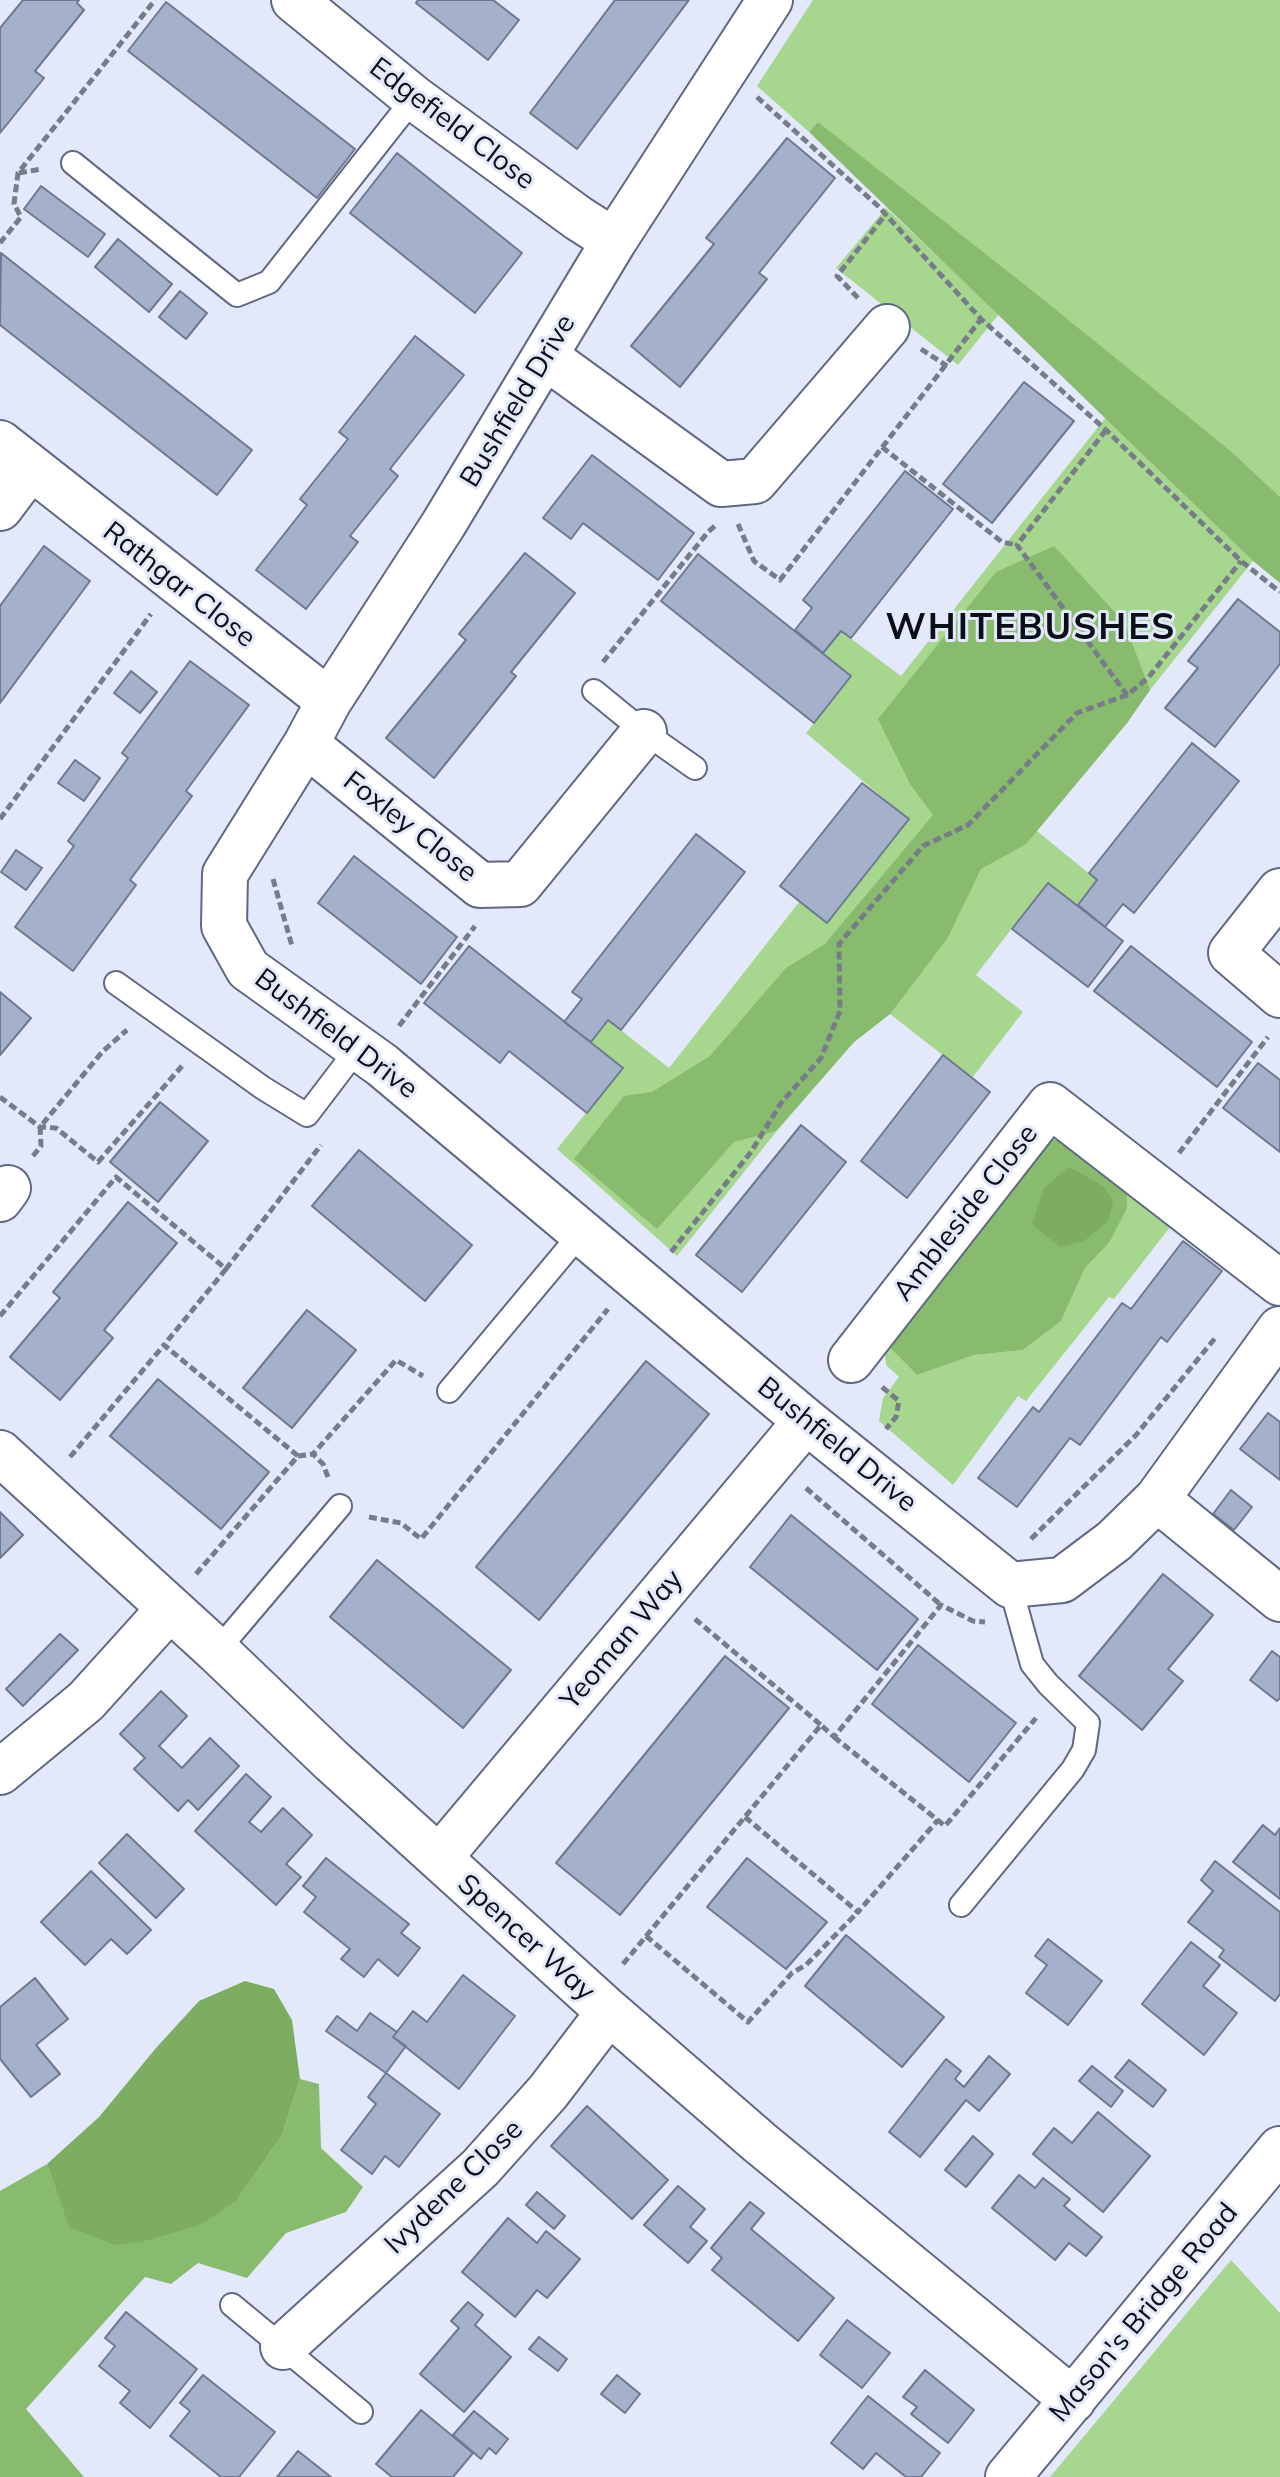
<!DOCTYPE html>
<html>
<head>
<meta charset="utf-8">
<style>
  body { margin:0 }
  canvas { display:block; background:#e3e9fa }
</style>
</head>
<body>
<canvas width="1280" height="2477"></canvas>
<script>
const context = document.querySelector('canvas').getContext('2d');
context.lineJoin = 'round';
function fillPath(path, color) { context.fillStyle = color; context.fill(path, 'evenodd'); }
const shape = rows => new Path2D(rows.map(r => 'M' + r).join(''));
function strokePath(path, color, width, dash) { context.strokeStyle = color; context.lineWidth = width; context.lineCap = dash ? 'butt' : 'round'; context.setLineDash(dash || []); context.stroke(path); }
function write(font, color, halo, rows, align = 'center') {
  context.font = font + ' Mulish,sans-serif'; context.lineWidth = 6; context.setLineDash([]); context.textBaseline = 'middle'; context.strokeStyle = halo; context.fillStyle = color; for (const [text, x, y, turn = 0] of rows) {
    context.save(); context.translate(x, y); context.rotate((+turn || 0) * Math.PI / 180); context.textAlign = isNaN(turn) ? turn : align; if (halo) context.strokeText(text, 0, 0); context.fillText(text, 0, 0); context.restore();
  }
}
const green = shape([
  [813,0,1280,0,1280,497,1232,452,818,122,809,132,757,86],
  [886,208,999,314,958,365,836,268],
  [1106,417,1253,561,1150,690,1127,723,1037,831,1097,880,1078,905,1047,883,976,975,1023,1012,972,1078,890,1014,854,1042,776,1132,677,1256,557,1149,622,1068,591,1042,608,1020,669,1068,800,901,827,923,908,819,806,733,851,676,823,653,841,631,901,676],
  [1126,1181,1174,1222,1114,1299,1109,1297,1026,1401,1018,1396,953,1485,879,1421,883,1398,899,1377,886,1365,884,1342,917,1375,974,1355,1023,1350,1061,1321,1085,1268,1109,1243],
  [1231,2260,1280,2313,1280,2477,1050,2477]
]);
const forest = shape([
  [818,122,1030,289,1232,452,1280,497,1280,583,1253,561,809,132],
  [1054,546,1124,622,1150,690,1127,723,1026,844,981,869,947,939,890,1014,854,1042,776,1131,734,1142,657,1229,574,1159,624,1096,652,1092,710,1056,786,968,825,944,933,815,910,784,878,719,996,572],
  [1066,1137,1126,1181,1127,1208,1109,1243,1085,1268,1061,1321,1023,1350,974,1355,917,1375,884,1342,1049,1141],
  [300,2079,319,2084,321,2148,363,2187,346,2212,286,2233,247,2278,198,2263,171,2284,145,2277,26,2409,84,2477,0,2477,0,2191,47,2164,69,2226,237,2200,282,2135]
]);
const water = shape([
  [1069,1167,1103,1186,1113,1201,1108,1221,1084,1241,1060,1247,1032,1224,1044,1188],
  [245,1981,274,1989,292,2020,300,2079,282,2135,237,2200,200,2225,141,2242,115,2245,69,2227,47,2164,99,2117,156,2048,199,2001]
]);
const building = shape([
  [23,0,79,0,77,3,84,10,35,71,44,78,0,133,0,28,23,0],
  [418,0,493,0,519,20,488,60,416,3,418,0],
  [615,0,689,0,577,149,530,113,615,0],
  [166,2,355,149,317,198,128,51,166,2],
  [787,138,835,178,759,273,767,279,680,387,631,346,714,244,706,238,787,138],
  [397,153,522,253,475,313,350,213,397,153],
  [41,186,105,234,88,257,24,209,41,186],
  [118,239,172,284,149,312,95,267,118,239],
  [1,253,252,450,217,495,0,325,1,253],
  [180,291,207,313,186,339,159,317,180,291],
  [415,336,464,375,390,469,398,476,350,536,358,542,306,609,256,570,307,505,300,499,348,439,339,432,415,336],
  [1024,382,1074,421,992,523,943,484,1024,382],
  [592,455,694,533,658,580,583,523,571,539,543,518,592,455],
  [905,471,953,509,851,638,841,631,823,653,795,630,812,608,803,600,905,471],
  [44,546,90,581,0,703,0,606,44,546],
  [525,553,575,593,511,672,516,676,434,778,386,738,466,640,459,634,525,553],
  [698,554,851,676,814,723,661,601,698,554],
  [1238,599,1280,632,1280,664,1215,747,1165,708,1198,668,1188,661,1238,599],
  [190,661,249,705,186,791,192,796,130,880,136,885,73,971,15,927,74,846,68,841,128,758,122,753,190,661],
  [131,671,157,692,140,713,114,693,131,671],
  [1192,743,1239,781,1134,913,1123,904,1105,927,1078,905,1097,880,1089,873,1192,743],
  [75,760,100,778,84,801,58,783,75,760],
  [862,783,909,819,827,923,780,886,862,783],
  [696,834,745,872,621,1030,608,1020,591,1042,564,1022,582,999,572,992,696,834],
  [16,850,42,868,26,890,1,872,16,850],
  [354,856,457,937,421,984,318,903,354,856],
  [1048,883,1123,941,1088,987,1012,929,1048,883],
  [469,946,623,1068,587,1113,509,1051,500,1063,424,1003,469,946],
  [1131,946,1252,1042,1217,1087,1094,991,1131,946],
  [0,992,31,1018,0,1055,0,992],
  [943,1055,990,1092,907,1198,861,1161,943,1055],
  [1258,1063,1280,1080,1280,1152,1223,1108,1258,1063],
  [160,1102,208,1141,158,1202,110,1162,160,1102],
  [801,1125,846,1162,742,1292,696,1255,801,1125],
  [359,1150,472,1245,425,1301,312,1206,359,1150],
  [128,1202,177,1243,104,1330,113,1338,60,1400,10,1357,60,1298,53,1292,128,1202],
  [1183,1241,1222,1271,1167,1342,1161,1337,1080,1445,1070,1438,1017,1507,978,1478,1033,1407,1039,1412,1122,1303,1131,1309,1183,1241],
  [307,1310,356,1350,292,1428,243,1388,307,1310],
  [646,1361,709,1414,539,1620,476,1567,646,1361],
  [158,1379,269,1472,221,1529,110,1436,158,1379],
  [1268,1413,1280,1422,1280,1480,1240,1449,1268,1413],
  [1231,1490,1252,1507,1234,1530,1213,1514,1231,1490],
  [0,1512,23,1535,0,1558,0,1512],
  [791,1515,918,1619,877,1670,750,1567,791,1515],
  [377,1560,511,1670,463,1728,330,1617,377,1560],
  [1163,1574,1213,1615,1168,1669,1183,1681,1142,1730,1079,1676,1163,1574],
  [60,1634,78,1650,23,1706,6,1689,60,1634],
  [918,1645,1016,1723,969,1782,872,1704,918,1645],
  [1272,1651,1280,1657,1280,1698,1277,1701,1250,1680,1272,1651],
  [725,1656,789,1708,620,1915,556,1863,725,1656],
  [161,1691,187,1716,159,1746,182,1768,210,1738,239,1766,198,1810,188,1800,178,1811,134,1769,145,1758,120,1734,161,1691],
  [246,1774,271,1797,249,1822,261,1832,283,1808,312,1835,286,1864,301,1877,276,1905,195,1831,246,1774],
  [1263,1825,1275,1835,1280,1828,1280,1899,1233,1862,1263,1825],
  [127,1834,184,1889,156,1918,99,1863,127,1834],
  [326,1858,409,1924,401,1933,420,1948,398,1976,378,1959,364,1977,341,1959,350,1949,304,1912,316,1897,303,1886,326,1858],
  [747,1858,827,1922,786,1969,707,1907,747,1858],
  [1215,1861,1280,1912,1280,1994,1275,2001,1219,1957,1224,1950,1188,1922,1213,1891,1201,1880,1215,1861],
  [91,1871,151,1930,127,1954,111,1939,85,1965,41,1922,91,1871],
  [846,1935,944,2017,902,2067,805,1986,846,1935],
  [1048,1939,1102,1981,1068,2025,1026,1993,1047,1965,1035,1956,1048,1939],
  [1191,1942,1220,1965,1203,1986,1237,2013,1204,2055,1142,2004,1191,1942],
  [463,1975,515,2016,459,2089,393,2037,413,2011,427,2022,463,1975],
  [35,1978,68,2019,36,2045,60,2074,31,2097,0,2059,0,2007,35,1978],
  [370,2013,397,2032,393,2037,406,2046,386,2073,326,2031,337,2016,357,2031,370,2013],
  [989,2056,1010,2074,979,2111,966,2100,920,2157,889,2132,946,2059,961,2071,955,2079,964,2087,989,2056],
  [1129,2060,1166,2090,1153,2107,1115,2077,1129,2060],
  [1092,2066,1123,2091,1111,2107,1079,2081,1092,2066],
  [386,2073,440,2114,399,2167,385,2156,372,2174,341,2150,376,2104,368,2097,386,2073],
  [587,2106,668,2180,632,2219,551,2146,587,2106],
  [1098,2112,1150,2156,1103,2212,1033,2154,1054,2128,1072,2143,1098,2112],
  [973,2136,993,2154,966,2187,945,2170,973,2136],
  [1019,2175,1035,2188,1043,2178,1070,2199,1064,2206,1102,2237,1086,2256,1069,2243,1055,2260,992,2208,1019,2175],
  [678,2186,705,2209,690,2227,707,2241,688,2263,644,2225,678,2186],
  [537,2192,565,2216,554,2229,526,2205,537,2192],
  [750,2202,764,2213,751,2229,834,2298,798,2341,712,2270,722,2258,711,2248,750,2202],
  [508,2218,537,2243,546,2231,580,2259,547,2298,537,2290,515,2317,462,2272,508,2218],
  [468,2302,483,2315,475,2325,511,2357,464,2412,420,2374,459,2328,451,2321,468,2302],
  [126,2312,197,2369,150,2428,120,2403,130,2391,99,2366,115,2346,105,2338,126,2312],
  [847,2320,890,2353,862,2388,820,2355,847,2320],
  [539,2337,567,2359,558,2371,529,2349,539,2337],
  [925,2370,974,2410,948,2443,911,2414,917,2407,903,2397,925,2370],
  [203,2375,275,2432,239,2477,221,2477,170,2436,190,2411,180,2403,203,2375],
  [617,2375,640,2394,625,2413,601,2394,617,2375],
  [868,2396,940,2453,921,2477,906,2477,876,2453,863,2469,831,2443,868,2396],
  [421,2410,473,2453,453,2477,392,2477,376,2464,421,2410],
  [474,2411,508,2439,496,2454,489,2448,481,2459,453,2435,474,2411],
  [298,2451,331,2477,277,2477,298,2451]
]);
const path = shape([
  [757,97,878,206,981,319,1106,430,1241,561,1280,592],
  [19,173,41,169],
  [0,243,21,217,14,204,18,173,155,0],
  [858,298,837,276,886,214],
  [921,349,947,366],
  [1106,430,1017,545,1127,695,1148,678,1241,561],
  [882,447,1002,542,1017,545],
  [738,524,754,561,780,580,981,319],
  [603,662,708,532,716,525],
  [0,819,151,614],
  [273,879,292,946],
  [399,1026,475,926],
  [0,1097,40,1127,56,1128,98,1162,182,1066],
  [1179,1153,1268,1037],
  [33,1156,41,1146,40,1127,103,1051,127,1030],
  [671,1252,751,1152,781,1103,821,1058,840,1011,839,944,923,846,968,825,1077,713,1127,695],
  [226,1269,164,1345,298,1456],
  [0,1316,116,1177,226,1269,321,1145],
  [882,1387,899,1401,896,1417,886,1429],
  [70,1457,164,1345],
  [328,1477,323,1464,313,1454,396,1360,423,1376],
  [806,1488,941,1605],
  [369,1517,401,1523,421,1539,608,1309],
  [1031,1539,1136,1435,1216,1337],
  [196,1574,298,1456,313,1454],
  [695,1619,821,1725],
  [834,1737,945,1826,1036,1718],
  [745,1817,858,1912,938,1820],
  [646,1936,748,2022,792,1973,806,1965,858,1912],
  [623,1964,821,1725,834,1737,941,1605,973,1621,985,1622]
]);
const lane = shape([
  [73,163,237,295,269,282,414,98],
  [594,691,644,732,695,768],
  [116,983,263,1088,307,1115,358,1048],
  [449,1391,581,1233],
  [217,1651,340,1506],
  [961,1905,1073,1769,1084,1750,1088,1723,1048,1684,1032,1664,1010,1585],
  [232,2305,361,2412]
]);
const street = shape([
  [294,0,414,98,578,218,614,241],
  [770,0,614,241,443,525,329,701,306,744,225,874,224,926,248,969,382,1065,806,1421,1010,1585,1062,1580,1114,1541,1157,1499,1280,1329],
  [546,357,721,484,755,481,887,327],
  [0,443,329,701],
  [0,508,30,468],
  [306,744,480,885,520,884,644,732],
  [1280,891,1231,953,1280,995],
  [0,1199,8,1188],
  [851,1360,1050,1105,1280,1283],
  [0,1453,217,1651,332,1761,609,2012,759,2142,1073,2400],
  [1157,1499,1280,1599],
  [0,1772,86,1701,170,1608],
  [439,1858,806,1421],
  [283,2347,480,2168,548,2092,609,2012],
  [1008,2477,1280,2149]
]);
const streetNames = [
  ["Edgefield Close",452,124,37],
  ["Bushfield Drive",518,401,-59],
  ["Rathgar Close",179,585,38],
  ["Foxley Close",410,827,38],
  ["Bushfield Drive",336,1034,37],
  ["Ambleside Close",966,1213,-52],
  ["Bushfield Drive",837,1445,39],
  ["Yeoman Way",622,1640,-50],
  ["Spencer Way",526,1938,42],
  ["Ivydene Close",454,2187,-44],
  ["Mason's Bridge Road",1144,2313,-50]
];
const districtNames = [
  ["WHITEBUSHES",1031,628]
];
fillPath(green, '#a7d68e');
fillPath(forest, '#88bb6d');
fillPath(water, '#7cad60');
fillPath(building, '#a5b0ca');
strokePath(building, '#6e7890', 2);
strokePath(lane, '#606981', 26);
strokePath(street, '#606981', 48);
strokePath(path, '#777c89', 5, [8, 4]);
strokePath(lane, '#fff', 22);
strokePath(street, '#fff', 44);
write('28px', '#0a0e17', '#e3e9fa', streetNames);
context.letterSpacing = '2px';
write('bold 36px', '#0a0e17', '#e3e9fa', districtNames);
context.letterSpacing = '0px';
</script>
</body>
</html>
